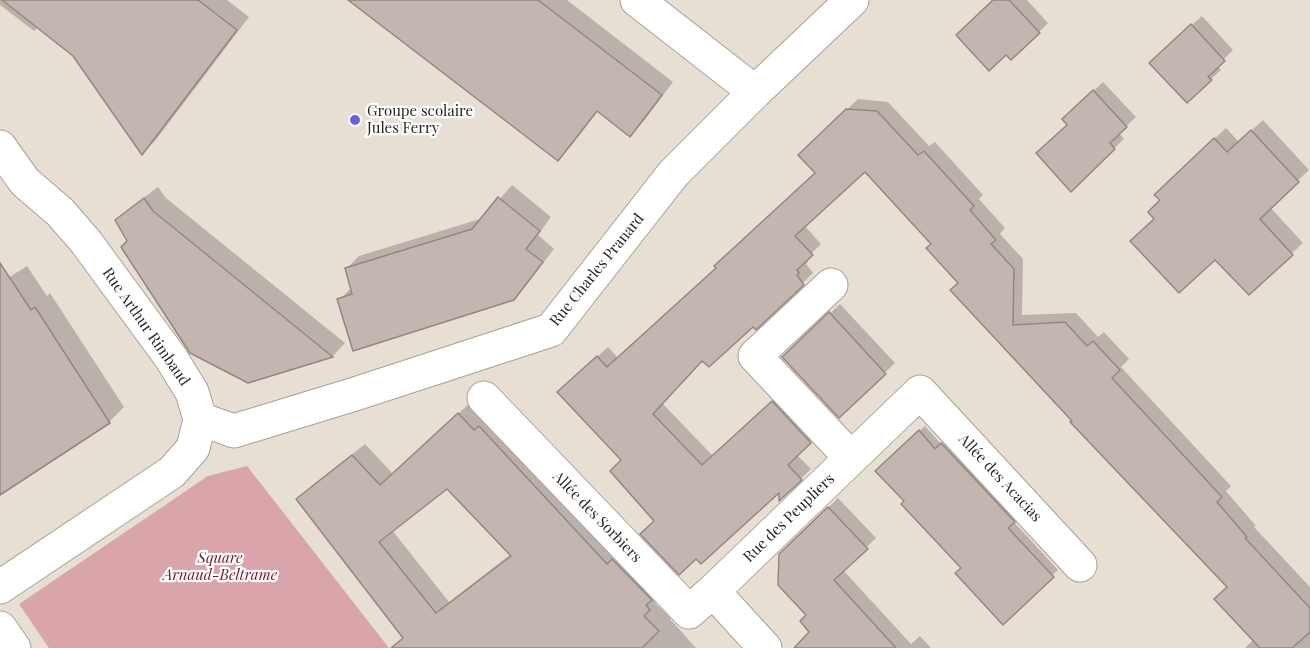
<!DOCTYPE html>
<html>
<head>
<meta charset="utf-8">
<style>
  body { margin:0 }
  canvas { display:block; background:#e8dfd4 }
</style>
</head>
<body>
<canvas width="1310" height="648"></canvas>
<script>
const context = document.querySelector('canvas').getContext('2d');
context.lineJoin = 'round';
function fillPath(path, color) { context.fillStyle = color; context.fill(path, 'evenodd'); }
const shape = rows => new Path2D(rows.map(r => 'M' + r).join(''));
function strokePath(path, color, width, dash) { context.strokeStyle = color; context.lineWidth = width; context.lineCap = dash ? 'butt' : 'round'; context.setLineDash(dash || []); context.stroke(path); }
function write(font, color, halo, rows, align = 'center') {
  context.font = font + ' "Playfair Display",serif'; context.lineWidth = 4.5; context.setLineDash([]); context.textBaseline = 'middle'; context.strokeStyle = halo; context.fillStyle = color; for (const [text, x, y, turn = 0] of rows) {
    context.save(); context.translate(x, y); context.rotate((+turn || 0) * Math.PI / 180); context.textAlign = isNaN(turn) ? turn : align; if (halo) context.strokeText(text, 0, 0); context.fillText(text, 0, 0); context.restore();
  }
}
const green = shape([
  [247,466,389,648,49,648,19,604,208,476]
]);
const shadow = shape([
  [0,0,227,0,249,17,155,141,142,153,75,55,38,27,34,31,0,5],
  [351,0,567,0,673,82,643,122,630,135,598,111,571,146,558,159],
  [994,0,1027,0,1048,23,1039,32],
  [1202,16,1233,50,1217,66,1221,70,1187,101,1160,54],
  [1103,82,1136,117,1119,133,1124,139,1071,189,1073,110],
  [858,99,888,102,929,146,935,142,983,195,979,199,1005,228,1000,234,1023,259,1022,315,1076,313,1098,337,1104,332,1129,359,1121,367,1231,486,1226,491,1256,526,1254,527,1310,587,1310,648,1245,648,1254,639,1229,587,1074,421,960,282,933,243,865,170,804,225,821,244,806,259,808,262,806,264,813,273,756,328,753,324,703,359,662,403,713,456,783,392,820,432,797,455,811,469,781,498,781,489,655,520,623,461,569,382,608,347,618,358,718,268,816,173,800,155],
  [1263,120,1309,170,1270,207,1303,243,1249,293,1215,258,1156,218,1167,184,1226,128,1239,142],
  [512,185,551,217,538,235,554,249,526,285,513,299,339,300,352,287,346,269,359,256,483,218],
  [158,187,166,198,345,343,333,356,249,381,129,241,117,221,130,208],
  [27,266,47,296,50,293,124,407,109,422,0,494,0,283],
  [840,304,895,363,839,416,793,348],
  [471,402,661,597,655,603,671,618,670,619,696,648,411,648,298,499,310,487,365,444,393,474],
  [447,487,511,554,449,602,392,530],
  [925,426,941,444,948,439,1019,515,1013,521,1058,570,1003,622,963,568,906,501,877,471],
  [838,498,876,538,843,570,911,644,920,636,931,648,816,648,808,615,780,555]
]);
const building = shape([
  [2,0,198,0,237,30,142,155,73,56,2,0],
  [348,0,538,0,662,95,630,137,597,111,558,161,348,0],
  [993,0,1009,0,1040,33,1011,60,1006,55,989,71,956,35,993,0],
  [1191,24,1225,61,1208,77,1212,80,1187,103,1149,63,1191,24],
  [1093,90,1127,127,1110,143,1115,149,1071,192,1036,153,1067,125,1062,119,1093,90],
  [846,109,877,111,918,155,924,151,974,206,970,210,996,240,991,244,1014,269,1013,325,1065,322,1087,346,1093,341,1120,370,1112,378,1222,497,1217,502,1247,537,1245,538,1310,608,1310,632,1292,648,1260,648,1214,599,1227,587,1070,422,1072,421,950,290,958,283,926,248,931,244,865,172,795,236,813,255,797,270,799,273,797,275,804,285,756,330,753,327,709,367,702,361,653,414,702,465,772,401,811,443,788,465,802,480,779,501,779,493,701,564,696,559,679,575,640,534,654,521,610,471,621,460,557,392,597,356,607,367,716,268,714,266,815,173,798,155,846,109],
  [1251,130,1299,182,1260,219,1293,255,1249,295,1215,260,1179,293,1130,241,1154,219,1148,212,1160,200,1154,195,1214,138,1227,152,1251,130],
  [498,197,540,231,526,249,543,262,514,300,353,351,337,299,352,294,345,268,472,229,498,197],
  [144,198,153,211,333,357,248,383,190,353,121,247,127,241,115,220,144,198],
  [0,263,31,310,35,307,110,423,0,495,0,263],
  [829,312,886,374,839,418,782,357,829,312],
  [458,413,474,430,479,426,607,564,612,559,652,600,646,605,650,610,644,616,659,631,642,648,391,648,403,638,296,499,352,455,380,485,458,413],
  [447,489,511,556,436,613,379,542,447,489],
  [919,430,935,449,941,443,1015,522,1008,528,1054,577,1003,625,955,573,961,568,901,504,904,501,875,471,919,430],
  [828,507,868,549,834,580,896,648,794,648,809,632,800,621,806,615,778,585,779,554,828,507]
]);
const minor = shape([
  [637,0,755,92],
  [0,147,25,182,60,212,86,242,171,358,192,392,200,419,193,448,172,472,0,587],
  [831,285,755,356,851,458],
  [484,398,689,612,713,591],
  [200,419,234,431,355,394,551,330,673,174,755,92,852,0],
  [0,628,14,648],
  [765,648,713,591,920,392,1080,565]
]);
const markers = [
  [355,120,6,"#6762db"]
];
const poiNames = [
  ["Groupe scolaire",367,111],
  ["Jules Ferry",367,128]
];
const streetNames = [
  ["Rue Charles Pranard",597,270,-51],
  ["Rue Arthur Rimbaud",146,327,55],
  ["Allée des Acacias",1000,478,47],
  ["Allée des Sorbiers",597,517,46],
  ["Rue des Peupliers",789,518,-44]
];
const parkNames = [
  ["Square",220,558],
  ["Arnaud-Beltrame",220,575]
];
fillPath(green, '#d9a4aa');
fillPath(shadow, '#0003');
fillPath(building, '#c3b5b0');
strokePath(building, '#948681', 1.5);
strokePath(minor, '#a9a096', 35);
strokePath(minor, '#fff', 33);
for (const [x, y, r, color] of markers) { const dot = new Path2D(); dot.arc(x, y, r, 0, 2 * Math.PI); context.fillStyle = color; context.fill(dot); strokePath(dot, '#fff', 2); }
write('15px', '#282521', '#fff', poiNames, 'left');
write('15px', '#282521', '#fff', streetNames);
write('italic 15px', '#75142f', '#fff', parkNames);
</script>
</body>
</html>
